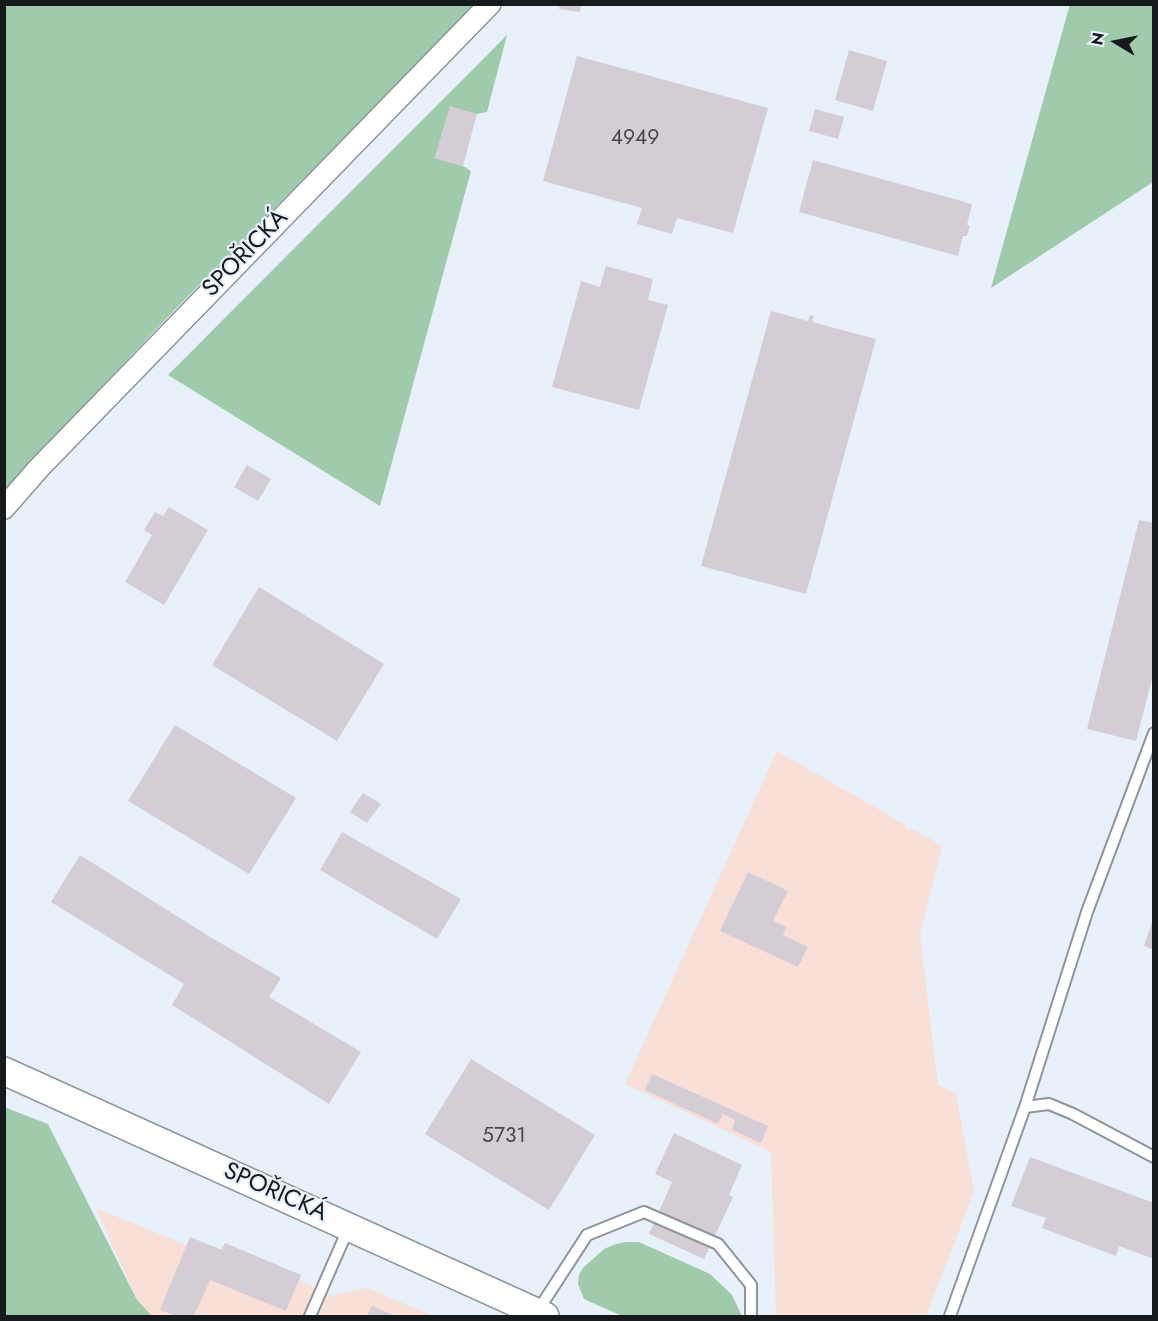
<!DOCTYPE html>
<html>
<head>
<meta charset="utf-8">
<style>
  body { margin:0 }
  #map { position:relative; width:1158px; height:1321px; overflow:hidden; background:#e8f0f9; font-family:Jost,sans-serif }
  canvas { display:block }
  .frame { position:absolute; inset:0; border:6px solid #171a1d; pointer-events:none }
  .north { position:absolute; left:1086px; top:12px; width:60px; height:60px; -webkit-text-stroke:4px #e8f0f9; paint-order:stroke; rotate:280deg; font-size:16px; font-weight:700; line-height:24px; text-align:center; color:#171a1d }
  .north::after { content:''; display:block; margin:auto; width:21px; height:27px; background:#171a1d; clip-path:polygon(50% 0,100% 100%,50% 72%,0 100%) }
</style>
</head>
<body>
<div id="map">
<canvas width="1158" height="1321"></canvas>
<div class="frame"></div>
<div class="north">N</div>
</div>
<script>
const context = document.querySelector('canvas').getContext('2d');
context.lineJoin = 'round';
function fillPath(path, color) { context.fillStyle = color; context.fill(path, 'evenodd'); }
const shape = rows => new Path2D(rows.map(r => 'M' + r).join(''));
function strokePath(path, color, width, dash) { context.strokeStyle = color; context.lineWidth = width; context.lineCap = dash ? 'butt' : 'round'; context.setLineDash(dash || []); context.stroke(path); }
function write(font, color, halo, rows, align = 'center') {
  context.font = font + ' Jost,sans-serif'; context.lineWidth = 4.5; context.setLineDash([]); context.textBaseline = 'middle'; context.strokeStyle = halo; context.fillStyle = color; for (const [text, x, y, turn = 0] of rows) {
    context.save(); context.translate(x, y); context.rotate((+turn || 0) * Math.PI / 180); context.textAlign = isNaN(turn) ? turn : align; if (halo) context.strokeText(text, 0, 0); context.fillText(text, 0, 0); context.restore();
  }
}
const commercial = shape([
  [777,751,906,825,906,829,917,831,942,846,920,935,938,1085,956,1094,974,1192,926,1316,776,1316,771,1152,625,1084],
  [96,1208,186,1245,221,1250,225,1243,301,1275,299,1280,331,1296,367,1288,433,1316,152,1316,137,1300]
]);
const green = shape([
  [1070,4,1153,5,1153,182,991,288],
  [5,5,474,5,163,322,5,489],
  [507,35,487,112,477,114,450,107,435,158,463,166,471,171,380,506,168,375],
  [4,1107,48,1124,137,1300,152,1316,5,1316],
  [627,1242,639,1242,710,1274,732,1295,742,1316,622,1316,584,1299,578,1284,579,1275,583,1268,604,1249,616,1244]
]);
const building = shape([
  [560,4,581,4,580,12,559,9],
  [849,50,887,61,873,111,835,100],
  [577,56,768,108,733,233,677,218,672,234,637,224,642,208,543,181],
  [450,106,477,114,463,166,435,158],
  [815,109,844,117,838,139,809,131],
  [813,160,972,204,967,225,970,226,967,236,963,236,958,256,799,212],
  [606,266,653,279,648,300,668,305,639,410,552,387,581,281,600,287],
  [771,311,808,321,810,315,814,316,812,322,876,339,806,594,701,566],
  [247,465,271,479,258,501,234,487],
  [169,507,208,530,164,605,125,582,152,535,144,530,155,512,163,516],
  [1139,520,1154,523,1154,671,1136,741,1087,729],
  [259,587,384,664,337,741,212,665],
  [175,725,296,798,249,874,128,801],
  [363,793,381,804,367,823,350,812],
  [342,832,461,899,437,939,320,870],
  [80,855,210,937,281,978,269,997,361,1052,329,1104,172,1005,184,984,51,902],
  [748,872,788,891,773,921,786,927,783,935,808,947,798,967,720,931],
  [1153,920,1154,920,1154,950,1144,946],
  [471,1059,595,1135,549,1210,425,1134],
  [652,1074,768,1126,761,1143,732,1130,735,1120,723,1114,718,1124,645,1090],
  [674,1133,742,1165,729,1195,733,1197,704,1259,649,1234,672,1182,655,1174],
  [1030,1157,1154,1203,1154,1259,1119,1246,1116,1256,1042,1228,1046,1218,1011,1206],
  [190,1237,222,1250,225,1243,301,1275,286,1311,210,1280,194,1316,177,1316,160,1310],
  [372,1306,395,1316,367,1316]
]);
const service = shape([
  [1025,1107,1087,912,1154,733],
  [537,1312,587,1235,644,1212,718,1244,751,1285,751,1316],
  [310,1316,349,1227],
  [950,1316,1025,1107,1049,1104,1073,1114,1154,1157]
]);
const minor = shape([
  [4,508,39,468,490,4]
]);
const tertiary = shape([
  [4,1071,545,1316]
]);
const numberNames = [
  ["4949",635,139],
  ["5731",504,1137]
];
const streetNames = [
  ["SPOŘICKÁ",246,254,-46],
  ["SPOŘICKÁ",275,1193,24]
];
fillPath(commercial, '#f8dfd7');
fillPath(green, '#9fcaab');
fillPath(building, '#d5cdd6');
strokePath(service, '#8d949c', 14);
strokePath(minor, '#8d949c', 24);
strokePath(tertiary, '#8d949c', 30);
strokePath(service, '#fff', 10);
strokePath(minor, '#fff', 21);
strokePath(tertiary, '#fff', 27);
write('21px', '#46474b', null, numberNames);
write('24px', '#171a1d', '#e8f0f9', streetNames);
</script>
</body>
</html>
